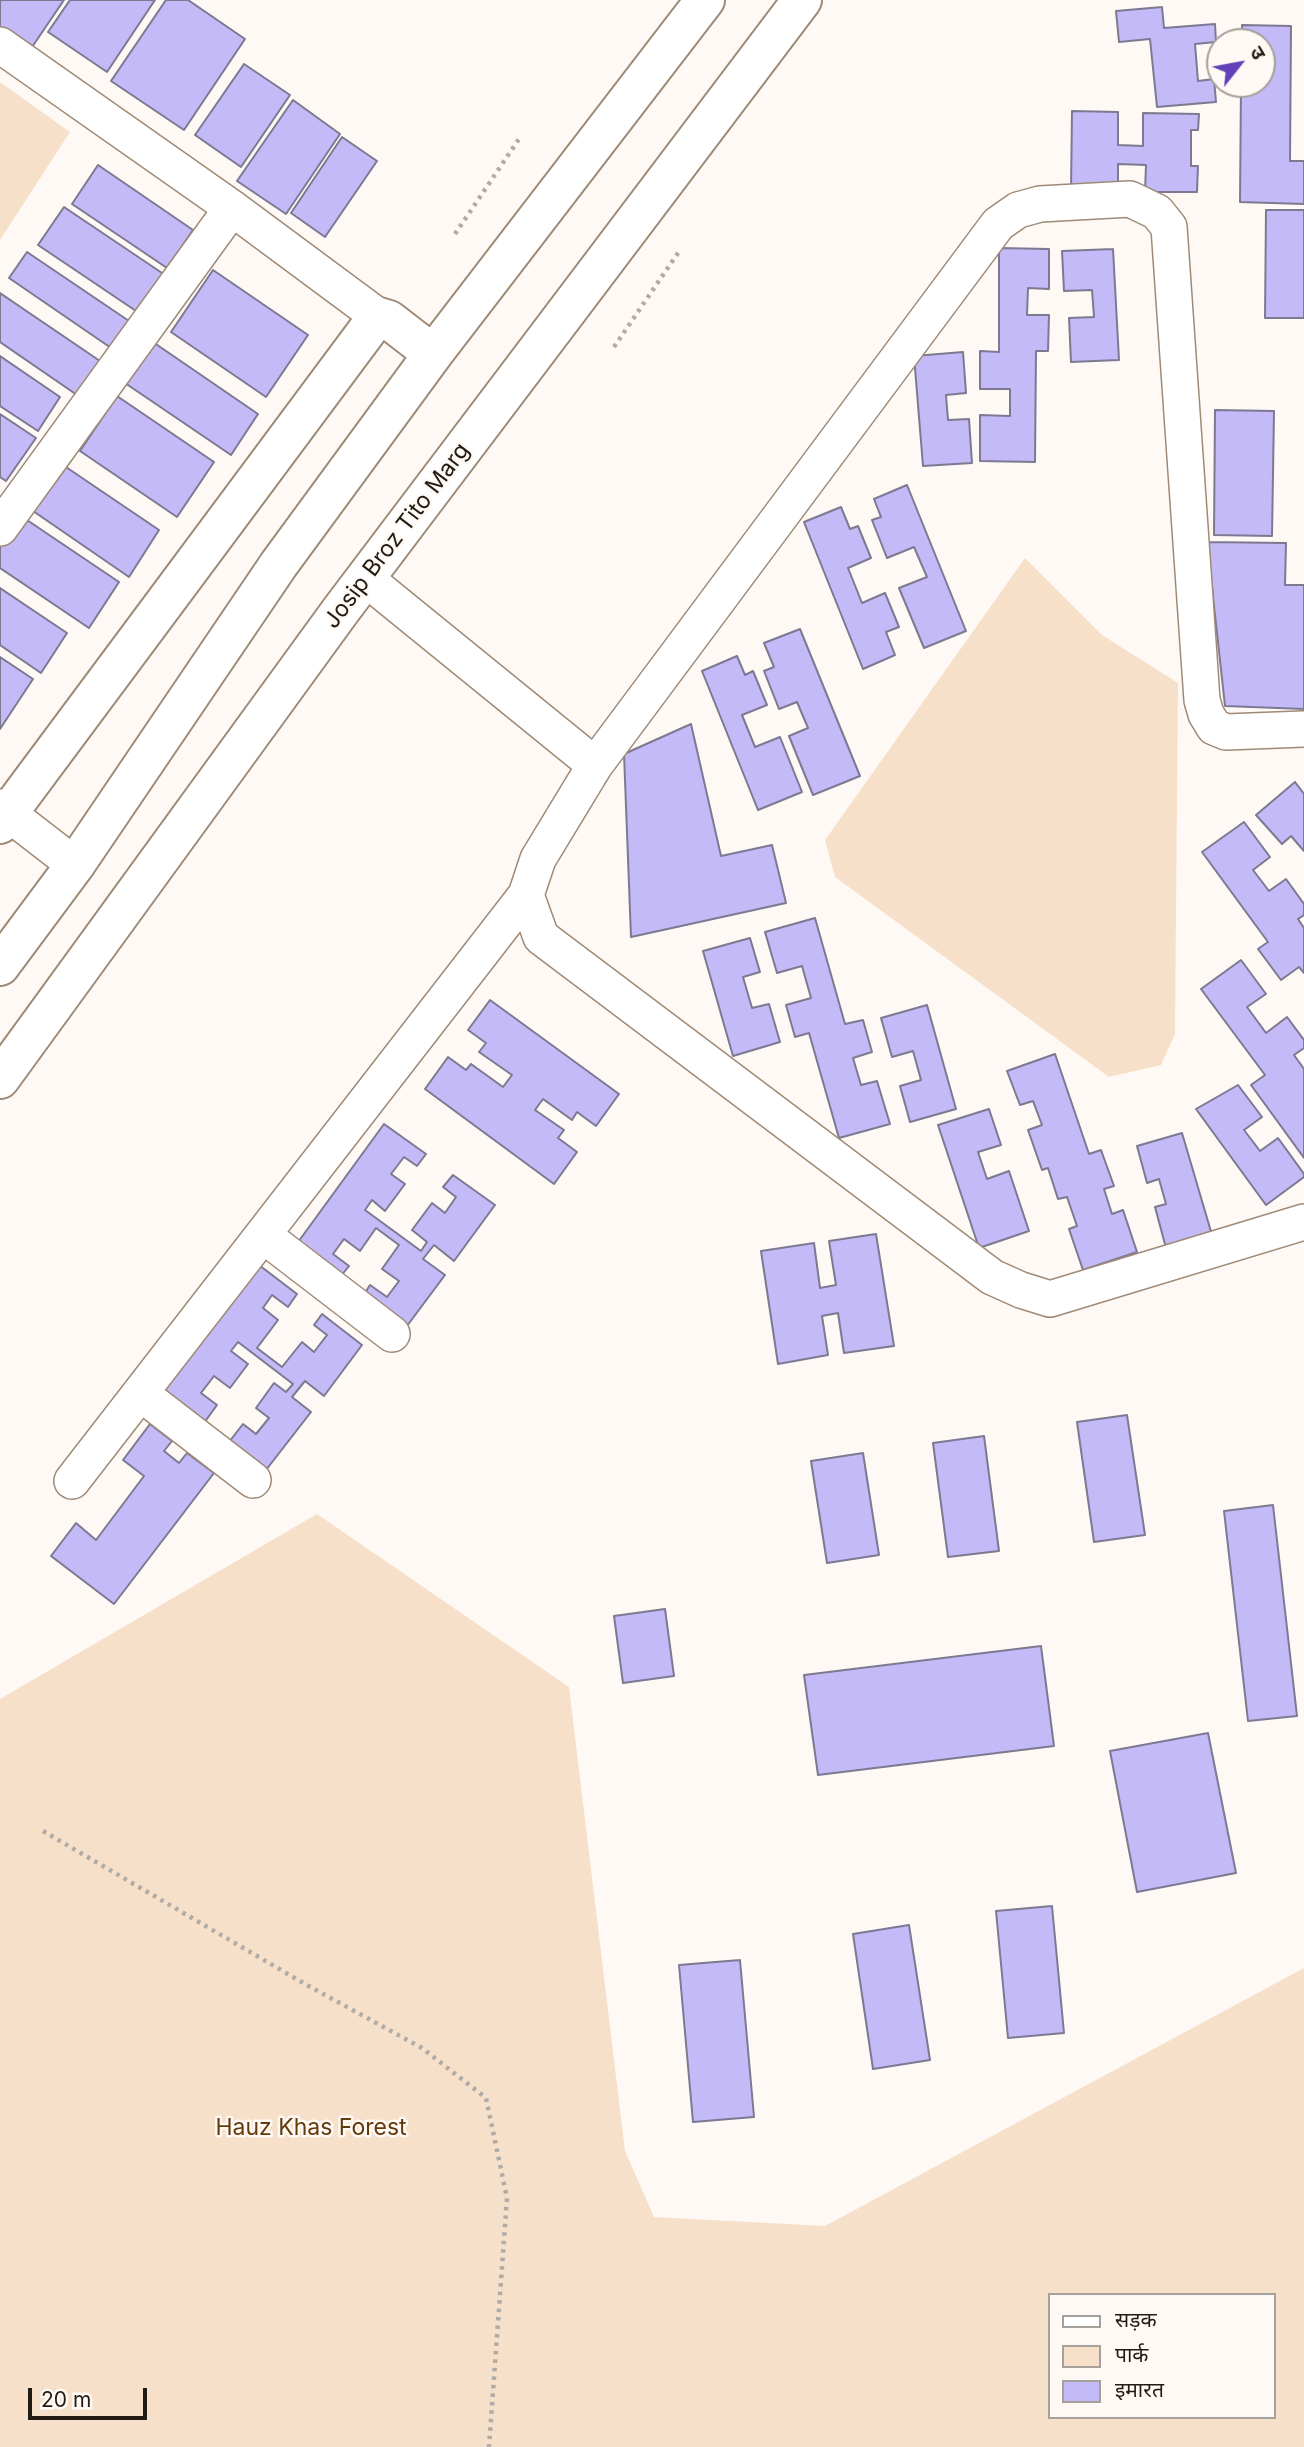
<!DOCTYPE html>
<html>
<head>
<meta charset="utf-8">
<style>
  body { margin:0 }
  #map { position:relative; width:1304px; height:2447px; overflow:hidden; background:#fef9f5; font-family:Inter,"Noto Sans Devanagari",sans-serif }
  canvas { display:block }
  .legend { position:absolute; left:1048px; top:2293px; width:228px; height:126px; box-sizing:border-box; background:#fef9f5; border:2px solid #a6a09b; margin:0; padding:9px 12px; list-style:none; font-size:21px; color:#221b13 }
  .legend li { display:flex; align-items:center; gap:14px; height:35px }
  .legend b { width:35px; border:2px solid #a6a09b }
  .north { position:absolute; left:1206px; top:28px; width:70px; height:70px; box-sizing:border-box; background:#fef9f5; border:2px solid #a6a09b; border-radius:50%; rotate:59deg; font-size:19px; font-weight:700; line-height:28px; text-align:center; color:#221b13 }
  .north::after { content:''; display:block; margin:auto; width:24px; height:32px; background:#6241b9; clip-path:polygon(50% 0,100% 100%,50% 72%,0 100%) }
  .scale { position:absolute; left:28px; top:2388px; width:119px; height:32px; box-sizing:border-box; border:4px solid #221b13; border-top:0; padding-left:9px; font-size:21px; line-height:24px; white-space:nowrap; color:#221b13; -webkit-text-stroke:5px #fef9f5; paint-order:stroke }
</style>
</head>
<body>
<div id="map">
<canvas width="1304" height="2447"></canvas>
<ul class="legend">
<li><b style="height:9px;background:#fff"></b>सड़क</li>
<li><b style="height:19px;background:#f7e0ca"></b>पार्क</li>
<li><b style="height:19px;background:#c3baf7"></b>इमारत</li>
</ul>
<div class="north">उ</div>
<div class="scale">20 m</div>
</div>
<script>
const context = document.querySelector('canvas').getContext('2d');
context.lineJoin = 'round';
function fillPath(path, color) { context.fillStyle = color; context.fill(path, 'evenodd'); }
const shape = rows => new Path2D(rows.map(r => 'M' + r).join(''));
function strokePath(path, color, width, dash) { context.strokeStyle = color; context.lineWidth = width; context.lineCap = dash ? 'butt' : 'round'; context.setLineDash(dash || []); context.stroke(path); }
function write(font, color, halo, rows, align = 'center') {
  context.font = font + ' Inter,sans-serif'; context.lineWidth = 5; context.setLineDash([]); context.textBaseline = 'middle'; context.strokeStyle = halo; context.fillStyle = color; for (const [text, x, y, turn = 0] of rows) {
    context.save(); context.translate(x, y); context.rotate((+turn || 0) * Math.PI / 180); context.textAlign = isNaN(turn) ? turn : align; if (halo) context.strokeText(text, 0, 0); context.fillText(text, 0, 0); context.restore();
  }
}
const green = shape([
  [0,82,70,132,0,240],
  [1025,558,1102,635,1178,683,1175,1034,1161,1065,1109,1077,835,877,825,840],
  [317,1514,569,1687,625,2151,654,2217,825,2226,1304,1968,1304,2447,0,2447,0,1699],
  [1050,2295,1274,2295,1274,2417,1050,2417]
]);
const building = shape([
  [0,0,64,0,28,53,0,34,0,0],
  [70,0,155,0,107,72,48,32,70,0],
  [166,0,188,0,245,39,184,130,111,81,166,0],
  [1162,7,1164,28,1215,24,1216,42,1195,44,1198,81,1214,79,1216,102,1157,107,1150,39,1119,42,1116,11,1162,7],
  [1242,25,1291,26,1290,161,1304,161,1304,204,1240,202,1241,84,1262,84,1262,42,1242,42,1242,25],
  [244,64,290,95,241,167,195,135,244,64],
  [293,100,340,134,286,214,237,181,293,100],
  [1072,111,1118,112,1118,145,1143,146,1143,113,1199,114,1198,130,1191,130,1191,166,1198,166,1197,192,1145,192,1146,165,1118,164,1118,191,1071,190,1072,111],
  [342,137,377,161,325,237,291,213,342,137],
  [98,165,193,230,167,268,72,204,98,165],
  [64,207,165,275,139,313,38,245,64,207],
  [1266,210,1304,210,1304,318,1265,318,1266,210],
  [999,248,1049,249,1049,289,1028,288,1027,315,1049,315,1048,351,1036,351,1035,462,980,461,980,415,1010,416,1010,389,980,389,980,351,999,352,999,248],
  [1113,249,1119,360,1071,362,1069,318,1094,317,1092,290,1064,291,1062,251,1113,249],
  [27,252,132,323,114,350,9,278,27,252],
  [213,270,308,335,266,397,171,332,213,270],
  [0,293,100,361,77,395,0,342,0,293],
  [150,340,258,414,231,455,122,381,150,340],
  [963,352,966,393,946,395,948,420,969,419,972,463,923,466,914,356,963,352],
  [0,356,60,397,38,431,0,406,0,356],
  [117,396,214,462,177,517,80,451,117,396],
  [1215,410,1274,411,1272,536,1214,535,1215,410],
  [0,414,36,438,6,481,0,477,0,414],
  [63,465,159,530,129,577,33,511,63,465],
  [907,485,966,631,924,648,899,588,927,577,914,547,887,558,872,520,881,517,874,499,907,485],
  [841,507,850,529,858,526,871,558,848,568,862,603,885,593,899,627,886,632,895,655,863,669,804,522,841,507],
  [21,516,119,582,89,628,0,568,0,547,21,516],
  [1207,542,1286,543,1285,585,1304,585,1304,709,1225,706,1207,542],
  [0,588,67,633,41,673,0,645,0,588],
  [800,629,860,776,813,795,789,736,808,728,797,702,779,709,764,671,774,667,764,643,800,629],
  [737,656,745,675,753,671,767,705,742,715,755,747,780,737,802,792,758,810,702,671,737,656],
  [0,657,33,679,0,729,0,657],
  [691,724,721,856,772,845,786,903,631,937,624,754,691,724],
  [1295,782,1304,794,1304,851,1291,836,1282,844,1256,815,1295,782],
  [1244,822,1270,857,1253,870,1269,891,1286,879,1304,904,1304,915,1298,919,1304,928,1304,973,1299,967,1281,980,1258,949,1268,942,1202,852,1244,822],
  [815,918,845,1024,863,1020,872,1052,853,1058,861,1085,877,1081,890,1124,839,1138,809,1033,795,1037,786,1005,811,998,802,966,777,973,765,932,815,918],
  [750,938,760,972,743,977,752,1008,769,1004,780,1042,733,1056,703,951,750,938],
  [1241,960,1266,994,1247,1007,1266,1033,1287,1017,1304,1040,1304,1048,1294,1055,1304,1069,1304,1158,1251,1085,1265,1075,1201,989,1241,960],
  [490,1000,619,1094,596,1126,577,1112,572,1120,543,1099,535,1110,564,1130,558,1138,577,1152,554,1184,425,1089,448,1057,466,1070,471,1064,503,1087,512,1075,479,1052,486,1043,468,1030,490,1000],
  [927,1005,956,1109,910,1122,900,1086,921,1080,913,1051,892,1057,881,1018,927,1005],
  [1055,1054,1089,1154,1101,1150,1114,1186,1104,1189,1112,1214,1123,1210,1137,1252,1083,1270,1069,1229,1077,1226,1067,1197,1058,1199,1048,1168,1042,1170,1028,1130,1042,1125,1033,1101,1020,1105,1007,1071,1055,1054],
  [1238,1085,1262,1117,1244,1130,1260,1151,1278,1138,1304,1174,1304,1177,1266,1205,1196,1109,1238,1085],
  [989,1109,1001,1145,978,1152,987,1179,1009,1171,1029,1231,979,1248,938,1125,989,1109],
  [384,1124,426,1154,417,1166,404,1157,391,1174,405,1184,385,1211,372,1200,365,1210,421,1251,427,1242,412,1230,432,1203,445,1213,456,1197,443,1187,453,1175,495,1205,454,1261,434,1245,423,1259,445,1275,404,1330,361,1299,370,1285,387,1297,399,1281,382,1269,399,1245,376,1228,360,1251,344,1239,333,1254,349,1266,337,1281,293,1249,384,1124],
  [1182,1133,1212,1235,1166,1248,1155,1207,1166,1204,1159,1179,1147,1183,1137,1146,1182,1133],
  [876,1234,894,1346,844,1353,838,1313,822,1316,828,1355,778,1364,761,1251,814,1243,820,1288,836,1285,829,1241,876,1234],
  [259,1265,297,1294,288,1307,272,1295,263,1308,278,1320,257,1348,282,1367,302,1342,314,1352,327,1335,314,1325,322,1314,362,1345,324,1396,305,1381,292,1397,311,1412,266,1470,229,1442,243,1424,256,1434,269,1418,256,1408,274,1383,286,1392,293,1384,238,1342,231,1351,248,1364,230,1388,214,1376,201,1393,217,1405,204,1423,163,1391,259,1265],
  [1127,1415,1145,1535,1094,1542,1077,1422,1127,1415],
  [150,1424,172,1441,164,1451,179,1463,187,1453,214,1473,114,1604,51,1556,76,1523,96,1540,144,1476,123,1460,150,1424],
  [984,1436,999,1551,948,1557,933,1443,984,1436],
  [863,1453,879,1555,827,1563,811,1461,863,1453],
  [1273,1505,1297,1716,1248,1721,1224,1511,1273,1505],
  [665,1609,674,1676,623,1683,614,1616,665,1609],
  [1041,1646,1054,1746,818,1775,804,1675,1041,1646],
  [1208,1733,1236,1873,1137,1892,1110,1751,1208,1733],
  [1052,1906,1064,2033,1008,2038,996,1911,1052,1906],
  [909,1925,930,2060,873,2069,853,1934,909,1925],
  [740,1960,754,2117,693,2122,679,1965,740,1960]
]);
const path = shape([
  [455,234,519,139],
  [614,347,680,250],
  [43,1831,305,1984,422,2048,486,2098,507,2198,489,2447]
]);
const street = shape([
  [0,45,232,208,379,317],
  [0,528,232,208],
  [365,578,595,765,998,224,1018,210,1040,204,1130,199,1157,212,1169,227,1202,700,1206,714,1214,727,1226,732,1304,729],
  [595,765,538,859,526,895,541,937,992,1277,1021,1290,1050,1299,1304,1222],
  [0,807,75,865],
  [263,1235,392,1334],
  [140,1393,253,1480],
  [72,1481,526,895]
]);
const secondary = shape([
  [0,824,375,320,379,317,389,320,433,354],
  [0,966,75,865,279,564,433,354,705,0],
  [0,1079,341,610,802,0]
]);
const streetNames = [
  ["Josip Broz Tito Marg",397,536,-53]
];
const parkNames = [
  ["Hauz Khas Forest",311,2128]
];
fillPath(green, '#f7e0ca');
fillPath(building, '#c3baf7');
strokePath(building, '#7c7991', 2);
strokePath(street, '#9f8a77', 38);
strokePath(secondary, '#9f8a77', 42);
strokePath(path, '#b1aba6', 4.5, [3.5, 5]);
strokePath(street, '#fff', 35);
strokePath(secondary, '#fff', 38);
write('23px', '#221b13', '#fef9f5', streetNames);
write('23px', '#633b0b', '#fef9f5', parkNames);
</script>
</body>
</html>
